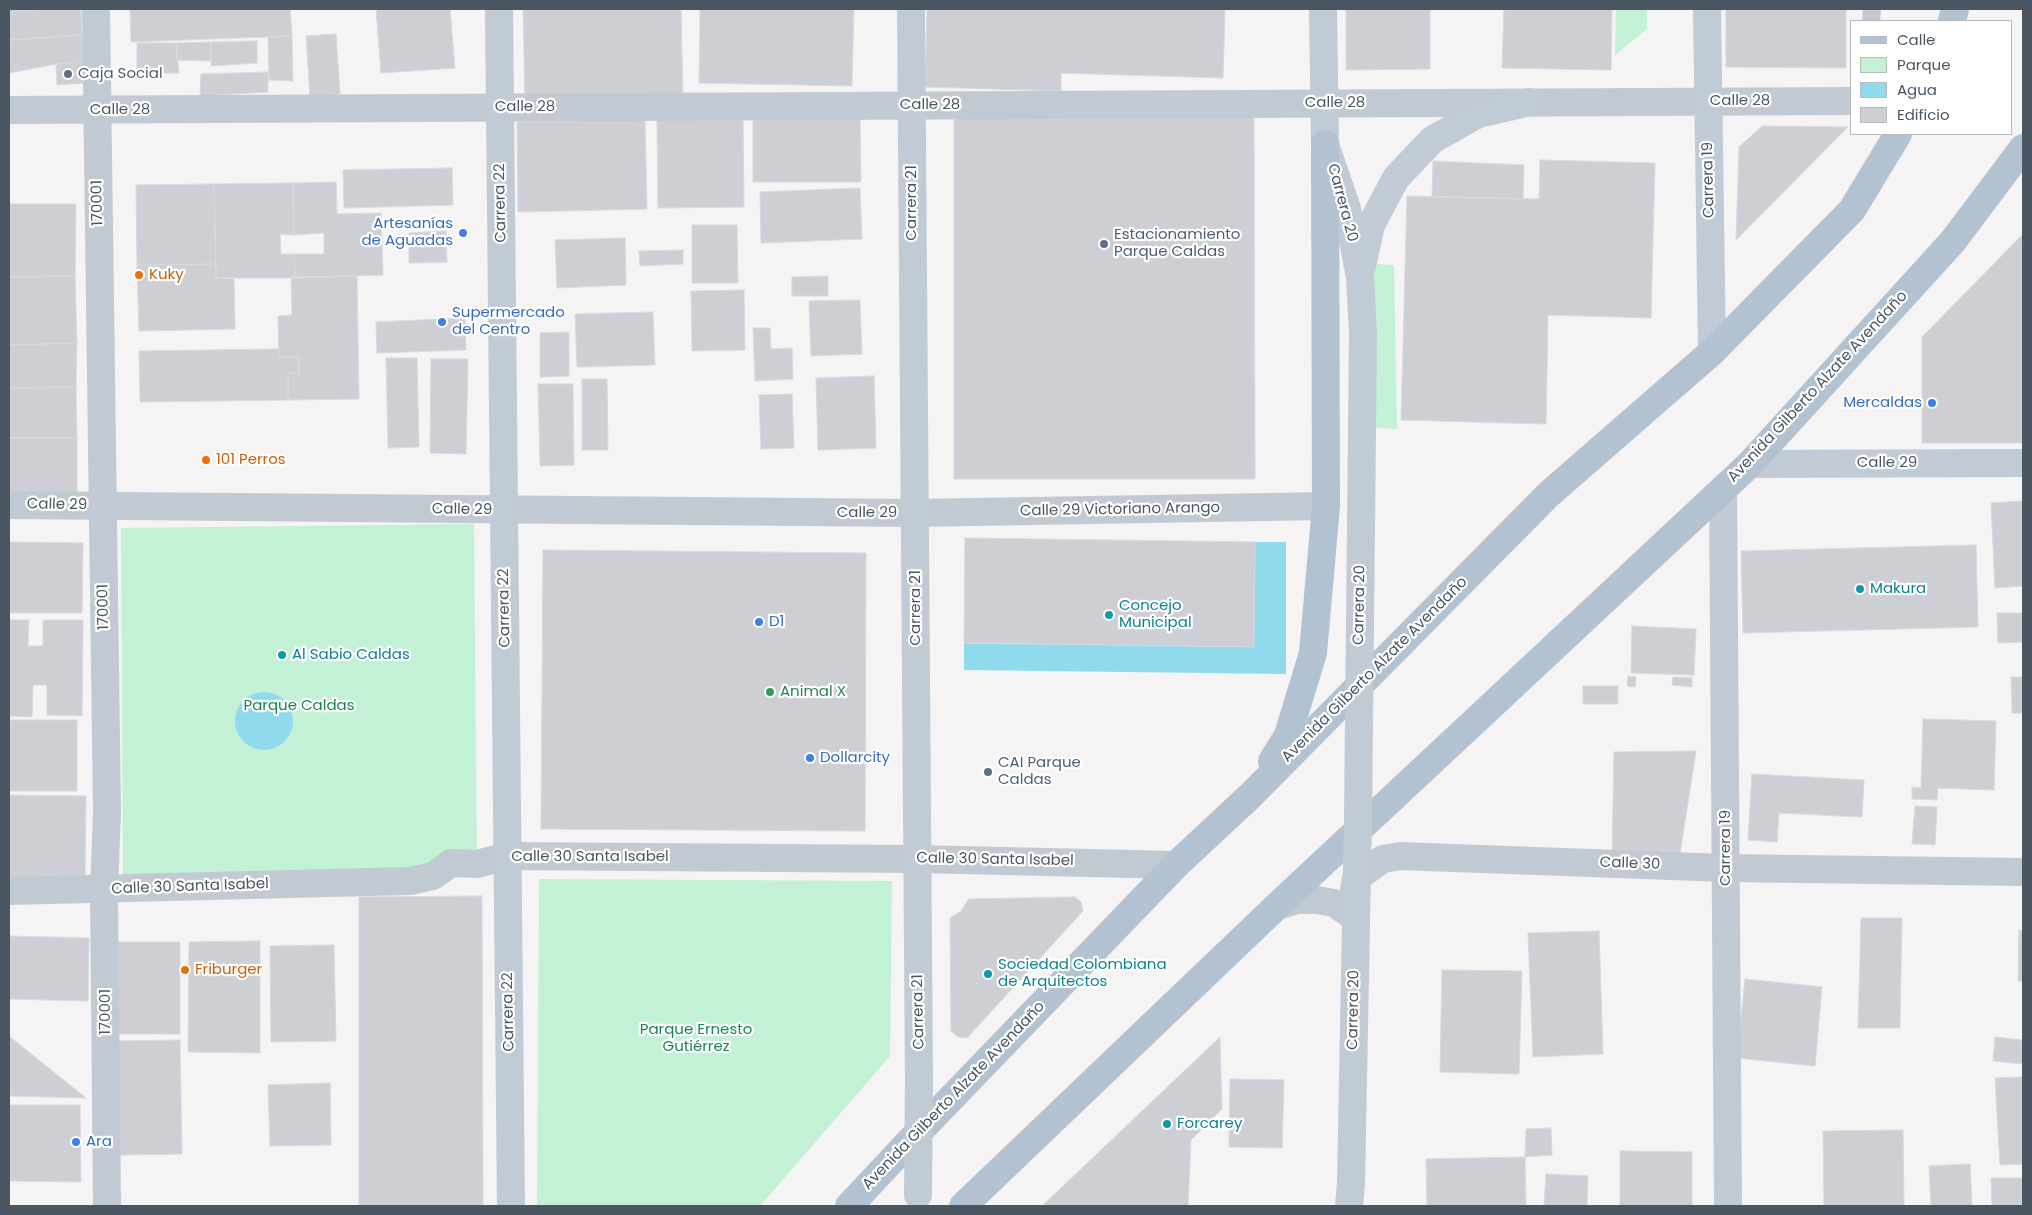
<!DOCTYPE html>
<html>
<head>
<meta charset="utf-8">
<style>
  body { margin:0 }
  #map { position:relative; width:2032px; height:1215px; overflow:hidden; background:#f5f3f3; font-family:Poppins,sans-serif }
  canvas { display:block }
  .frame { position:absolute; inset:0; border:10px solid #4a5661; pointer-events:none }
  .legend { position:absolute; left:1850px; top:20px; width:162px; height:115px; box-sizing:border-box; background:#fff; border:1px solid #b7bbc0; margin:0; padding:6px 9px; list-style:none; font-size:15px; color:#4a5661 }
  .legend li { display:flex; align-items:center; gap:10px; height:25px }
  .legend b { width:25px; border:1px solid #b7bbc0 }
</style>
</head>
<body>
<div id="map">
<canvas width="2032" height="1215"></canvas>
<div class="frame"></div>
<ul class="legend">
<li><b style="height:6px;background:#b3c2d1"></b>Calle</li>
<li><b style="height:14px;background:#c3f1d5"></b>Parque</li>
<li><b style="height:14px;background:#90daee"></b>Agua</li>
<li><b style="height:14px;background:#cdcfd5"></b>Edificio</li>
</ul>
</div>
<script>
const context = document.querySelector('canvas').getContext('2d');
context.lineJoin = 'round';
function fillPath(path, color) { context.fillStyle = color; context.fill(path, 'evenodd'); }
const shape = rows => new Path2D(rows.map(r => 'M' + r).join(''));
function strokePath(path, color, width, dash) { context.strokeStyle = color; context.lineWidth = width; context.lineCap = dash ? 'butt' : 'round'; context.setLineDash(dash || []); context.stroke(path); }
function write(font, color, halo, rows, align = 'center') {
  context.font = font + ' Poppins,sans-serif'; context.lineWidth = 4.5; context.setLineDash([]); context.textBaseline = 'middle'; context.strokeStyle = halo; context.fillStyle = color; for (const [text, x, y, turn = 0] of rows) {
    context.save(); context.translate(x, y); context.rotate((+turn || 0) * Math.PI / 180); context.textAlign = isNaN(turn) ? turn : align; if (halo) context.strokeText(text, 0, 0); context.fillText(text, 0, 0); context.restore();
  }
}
const green = shape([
  [1616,9,1647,9,1647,29,1615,55],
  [1354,263,1394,265,1397,429,1356,426],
  [474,524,477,864,433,876,123,889,121,528],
  [539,879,892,881,890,1056,760,1206,537,1206]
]);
const water = shape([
  [1255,542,1286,542,1286,674,964,670,964,643,1253,647],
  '235 721a29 29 0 1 1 58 0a29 29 0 1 1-58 0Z'
]);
const building = shape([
  [9,9,48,9,9,12,9,9],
  [48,9,81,9,82,35,9,40,9,12,48,9],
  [130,9,290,9,292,36,131,42,130,9],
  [376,9,450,9,455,68,381,73,376,9],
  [523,9,681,9,683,97,525,101,523,9],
  [700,9,854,9,852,86,699,83,700,9],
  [927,9,1225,9,1223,78,1061,73,1061,91,925,87,927,9],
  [1346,9,1430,9,1430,69,1346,70,1346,9],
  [1504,9,1612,9,1611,70,1502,68,1504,9],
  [1726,9,1846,9,1846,68,1726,67,1726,9],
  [336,34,340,94,310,96,306,36,336,34],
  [82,35,84,62,56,64,9,73,9,40,82,35],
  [292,36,293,81,269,80,268,37,292,36],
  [257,41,257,63,211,66,211,42,257,41],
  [211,42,211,61,177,60,176,43,211,42],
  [137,43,176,43,179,73,137,73,137,43],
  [84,62,85,83,57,85,56,64,84,62],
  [268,72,268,92,200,96,201,74,268,72],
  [860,107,861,182,753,182,753,108,860,107],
  [954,116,1254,117,1255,479,954,479,954,116],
  [743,117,744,207,658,208,657,118,743,117],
  [645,120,647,209,518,212,517,122,645,120],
  [1762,126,1848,127,1736,240,1739,147,1762,126],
  [1540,160,1655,163,1651,318,1548,315,1546,424,1401,420,1407,196,1539,199,1540,160],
  [1433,161,1524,165,1523,199,1432,197,1433,161],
  [452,168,453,205,344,208,343,170,452,168],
  [336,182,337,214,381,213,383,275,295,278,294,254,324,254,324,233,294,235,293,183,336,182],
  [293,183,294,235,280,234,281,254,294,254,295,278,216,278,214,184,293,183],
  [214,184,216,264,137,265,136,185,214,184],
  [860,188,862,239,761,243,760,192,860,188],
  [9,204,76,204,75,276,9,277,9,204],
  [692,225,737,225,738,283,692,283,692,225],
  [446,231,447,262,409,263,409,233,446,231],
  [2023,234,2023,443,1922,443,1922,337,2023,234],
  [625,238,626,285,557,288,555,240,625,238],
  [683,250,683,264,640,266,639,251,683,250],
  [216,264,216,278,234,279,235,329,139,331,137,265,216,264],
  [75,276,77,343,9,345,9,277,75,276],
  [357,276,359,399,288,400,288,373,299,373,299,357,279,357,278,316,292,315,291,277,357,276],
  [828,276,828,296,792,296,792,277,828,276],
  [744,290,745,350,692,351,691,291,744,290],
  [860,300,862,354,811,356,809,301,860,300],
  [653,312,655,365,577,367,575,314,653,312],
  [465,318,466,350,377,353,376,322,465,318],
  [753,328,770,328,771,349,792,348,793,379,755,381,753,328],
  [569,332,569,376,540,377,540,333,569,332],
  [77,343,76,387,9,388,9,345,77,343],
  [278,349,279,357,299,357,299,373,288,373,288,400,140,402,139,351,278,349],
  [386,358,417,358,419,447,388,448,386,358],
  [431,359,468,359,466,454,430,453,431,359],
  [874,376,876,448,818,450,816,378,874,376],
  [582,379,607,379,608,450,582,450,582,379],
  [538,384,573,384,574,465,540,466,538,384],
  [76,387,77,438,9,438,9,388,76,387],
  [792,394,794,448,761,449,759,395,792,394],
  [9,438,77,438,77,493,9,494,9,438],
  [2023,501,2023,586,1995,588,1991,503,2023,501],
  [965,538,1255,542,1254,647,964,643,965,538],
  [9,542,83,543,82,613,9,613,9,542],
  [1976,545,1978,627,1743,633,1741,551,1976,545],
  [543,550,866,553,865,831,541,829,543,550],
  [1997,613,2023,613,2023,642,1998,643,1997,613],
  [9,620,29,620,28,646,43,646,43,620,83,620,82,716,47,715,47,685,33,685,32,717,9,716,9,620],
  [1632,626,1696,629,1694,675,1631,673,1632,626],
  [1628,676,1636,677,1635,687,1627,686,1628,676],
  [1690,676,1692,678,1692,687,1672,685,1673,677,1690,678,1690,676],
  [2011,677,2023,677,2023,713,2012,713,2011,677],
  [1583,686,1618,686,1618,704,1583,704,1583,686],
  [1923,719,1996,721,1994,790,1938,788,1937,800,1912,799,1912,787,1921,788,1923,719],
  [9,720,77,720,77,791,9,791,9,720],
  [1696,751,1679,860,1612,862,1614,752,1696,751],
  [1752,774,1864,780,1862,817,1779,813,1777,842,1748,840,1752,774],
  [9,795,86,796,85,879,9,879,9,795],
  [1915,806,1937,807,1935,845,1912,844,1915,806],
  [482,896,483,1206,359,1206,359,897,482,896],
  [1075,897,1081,902,1083,911,967,1038,958,1037,951,1031,950,918,961,911,969,899,1075,897],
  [1861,918,1902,918,1900,1028,1858,1028,1861,918],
  [2019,930,2023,931,2023,981,2018,981,2019,930],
  [1599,931,1603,1054,1533,1057,1528,933,1599,931],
  [9,936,89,938,88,1001,9,999,9,936],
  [260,941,260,1053,188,1052,189,942,260,941],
  [115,942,180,942,180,1034,115,1034,115,942],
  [334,945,336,1041,271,1042,270,946,334,945],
  [1442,970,1522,971,1519,1074,1440,1072,1442,970],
  [1745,979,1822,987,1815,1066,1737,1058,1745,979],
  [9,1036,86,1098,9,1096,9,1036],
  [1220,1037,1222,1109,1191,1140,1188,1206,1042,1206,1220,1037],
  [1995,1037,2023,1040,2023,1064,1993,1061,1995,1037],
  [180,1040,182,1154,117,1155,115,1041,180,1040],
  [2023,1077,2023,1164,2000,1165,1995,1078,2023,1077],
  [1230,1079,1284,1080,1282,1148,1229,1147,1230,1079],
  [330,1083,331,1145,270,1146,268,1085,330,1083],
  [9,1105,80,1105,81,1182,9,1181,9,1105],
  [1551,1128,1552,1155,1525,1157,1526,1129,1551,1128],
  [1903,1130,1904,1206,1824,1206,1823,1131,1903,1130],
  [1620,1151,1692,1152,1692,1206,1620,1206,1620,1151],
  [1525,1157,1526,1206,1427,1206,1426,1159,1525,1157],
  [1970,1164,1972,1206,1931,1206,1929,1166,1970,1164],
  [1546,1174,1588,1176,1587,1206,1544,1206,1546,1174],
  [1991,1178,2023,1178,2023,1206,1992,1206,1991,1178]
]);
const lane = shape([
  [1871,21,1872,9]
]);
const street = shape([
  [96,9,107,812,104,890,107,1206],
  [9,110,1851,101],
  [1723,489,1728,1206],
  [9,505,915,513,1326,506],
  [9,891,410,881,433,876,451,863,477,864,507,856,917,859,1176,865],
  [1353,898,1356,878,1383,859,1400,856,1726,868,2023,872],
  [1277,906,1297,900,1317,900,1334,903,1350,914]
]);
const secondary = shape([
  [499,9,511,1206],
  [911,9,919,1080],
  [1323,9,1325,144,1347,209,1360,277,1363,333],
  [1707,9,1712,352],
  [1362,266,1371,225,1396,178,1432,140,1478,114,1530,102],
  [1750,464,2023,463],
  [1349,1206,1351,1183]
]);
const primary = shape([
  [1952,21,1955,9],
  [1272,761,1288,735,1313,653,1326,506,1325,144],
  [849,1206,909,1142,1176,865,1251,795,1549,494,1712,352,1852,210,1898,134],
  [963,1206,1277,906,1750,464,1953,241,2023,148]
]);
const secondaryBridge = shape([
  [1351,1183,1358,819,1363,333],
  [918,1195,919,1080]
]);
const markers = [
  [68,74,5,"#5c6f8a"],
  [463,233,5,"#3f7fe0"],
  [1104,244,5,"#5c6f8a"],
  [139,275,5,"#e8710a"],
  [442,322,5,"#3f7fe0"],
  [1932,403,5,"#3f7fe0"],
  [206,460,5,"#e8710a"],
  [1860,589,5,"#0f9aa8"],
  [1109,615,5,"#0f9aa8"],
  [759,622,5,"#3f7fe0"],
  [282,655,5,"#0f9aa8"],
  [770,692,5,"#2e9e5b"],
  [810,758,5,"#3f7fe0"],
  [988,772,5,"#5c6f8a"],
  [185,970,5,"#e8710a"],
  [988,974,5,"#0f9aa8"],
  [1167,1124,5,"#0f9aa8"],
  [76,1142,5,"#3f7fe0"]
];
const serviceNames = [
  ["Caja Social",78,74],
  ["Estacionamiento",1114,235],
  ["Parque Caldas",1114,252],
  ["CAI Parque",998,763],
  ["Caldas",998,780]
];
const streetNames = [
  ["Calle 28",1740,101],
  ["Calle 28",1335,103],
  ["Calle 28",930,105],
  ["Calle 28",525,107],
  ["Calle 28",120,110],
  ["Carrera 19",1709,180,-91],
  ["170001",98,203,-91],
  ["Carrera 22",501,203,-91],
  ["Carrera 21",912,203,-90],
  ["Carrera 20",1342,203,75],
  ["Avenida Gilberto Alzate Avendaño",1818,387,-47],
  ["Calle 29",1887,463],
  ["Calle 29",57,505,1],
  ["Calle 29",462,510,1],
  ["Calle 29 Victoriano Arango",1120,510,-1],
  ["Calle 29",867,513],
  ["Carrera 20",1360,605,-89],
  ["170001",104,607,-91],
  ["Carrera 22",505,608,-91],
  ["Carrera 21",916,608,-90],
  ["Avenida Gilberto Alzate Avendaño",1375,670,-45],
  ["Carrera 19",1726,848,-90],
  ["Calle 30 Santa Isabel",590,857],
  ["Calle 30 Santa Isabel",995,860,1],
  ["Calle 30",1630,864,2],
  ["Calle 30 Santa Isabel",190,887,-2],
  ["Carrera 20",1354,1010,-89],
  ["170001",106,1012,-90],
  ["Carrera 22",509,1012,-91],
  ["Carrera 21",919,1012,-91],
  ["Avenida Gilberto Alzate Avendaño",954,1096,-46]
];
const shopNames = [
  ["Artesanías",453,224,"right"],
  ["de Aguadas",453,241,"right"],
  ["Supermercado",452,313],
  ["del Centro",452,330],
  ["Mercaldas",1922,403,"right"],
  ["D1",769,622],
  ["Dollarcity",820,758],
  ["Ara",86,1142]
];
const foodNames = [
  ["Kuky",149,275],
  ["101 Perros",216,460],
  ["Friburger",195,970]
];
const cultureNames = [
  ["Makura",1870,589],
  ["Concejo",1119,606],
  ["Municipal",1119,623],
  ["Al Sabio Caldas",292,655],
  ["Sociedad Colombiana",998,965],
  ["de Arquitectos",998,982],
  ["Forcarey",1177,1124]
];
const leisureNames = [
  ["Animal X",780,692]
];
const parkNames = [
  ["Parque Caldas",299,706],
  ["Parque Ernesto",696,1030],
  ["Gutiérrez",696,1047]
];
fillPath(green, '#c3f1d5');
fillPath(water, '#90daee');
fillPath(building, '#cdcfd5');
strokePath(building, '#d7d9de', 1);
strokePath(lane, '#c1cad2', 18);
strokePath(street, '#c1cad2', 28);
strokePath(secondary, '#c1cbd6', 28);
strokePath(primary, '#b3c2d1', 28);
strokePath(secondaryBridge, '#c1cbd6', 28);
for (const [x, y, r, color] of markers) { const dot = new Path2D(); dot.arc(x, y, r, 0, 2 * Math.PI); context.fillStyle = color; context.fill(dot); strokePath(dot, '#fff', 2); }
write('15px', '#4e5e75', '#fff', serviceNames, 'left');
write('15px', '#4a5661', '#fff', streetNames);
write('15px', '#366cbe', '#fff', shopNames, 'left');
write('15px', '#c56008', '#fff', foodNames, 'left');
write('15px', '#0d838f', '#fff', cultureNames, 'left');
write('15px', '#27864d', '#fff', leisureNames, 'left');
write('15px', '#17864f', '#fff', parkNames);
</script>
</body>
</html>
